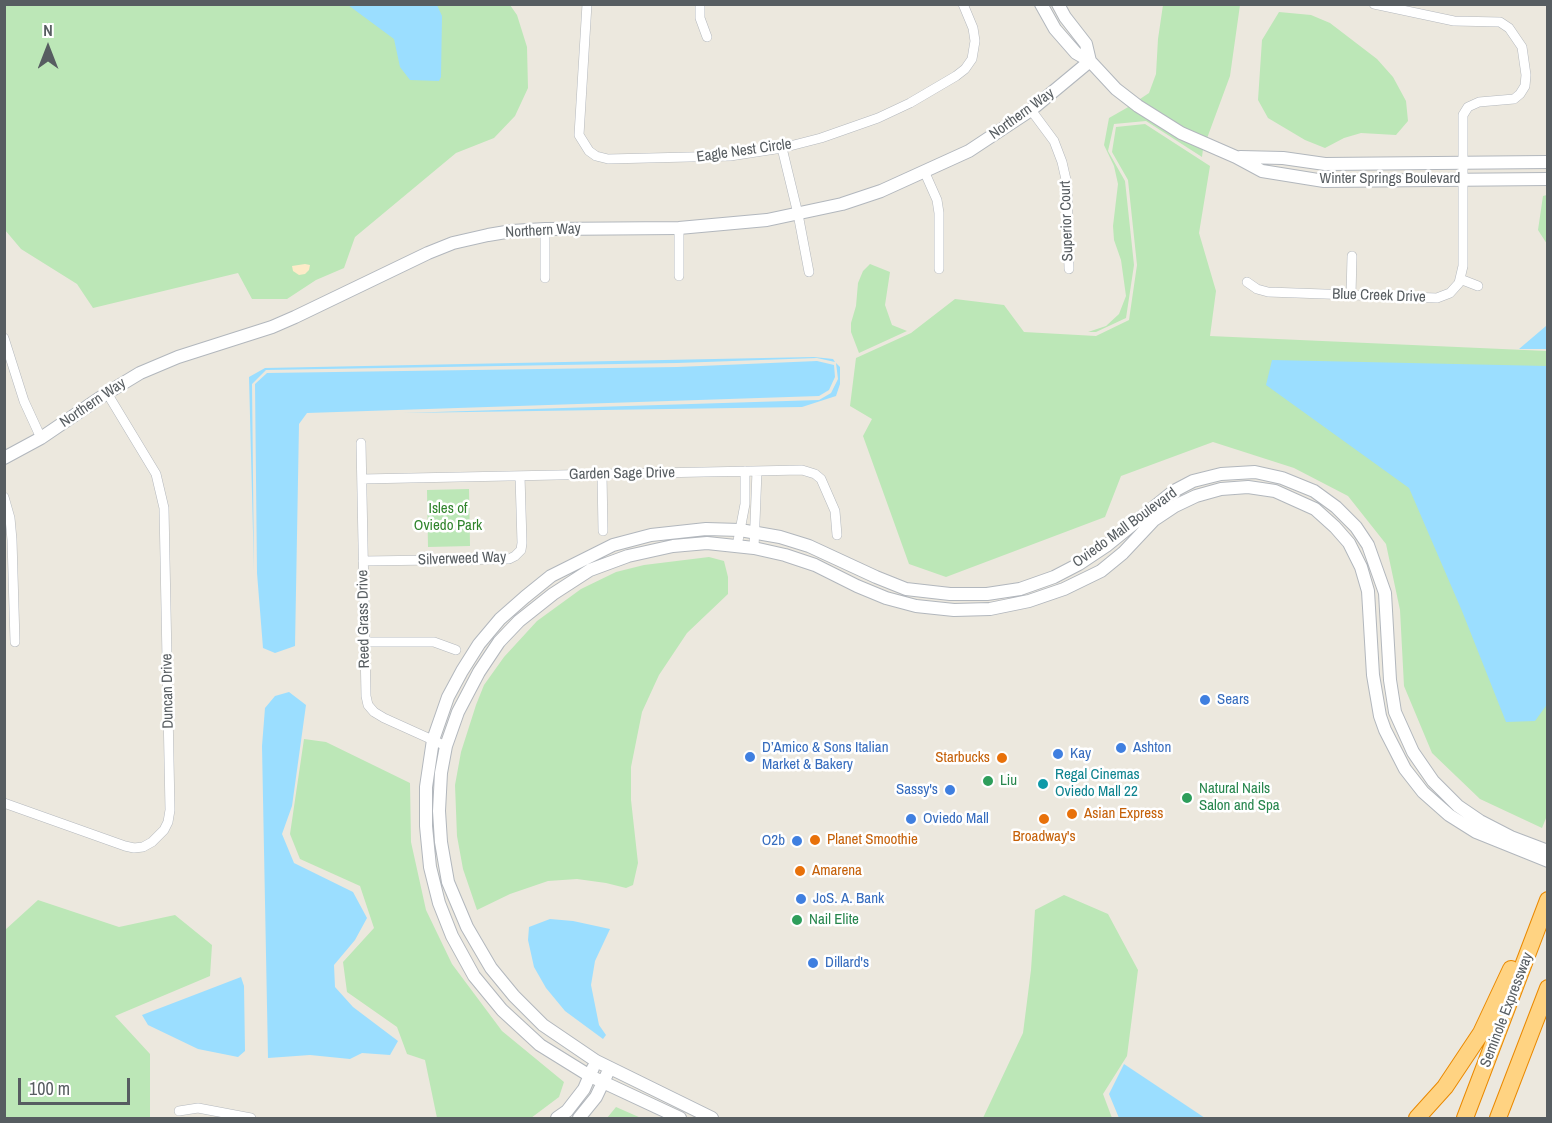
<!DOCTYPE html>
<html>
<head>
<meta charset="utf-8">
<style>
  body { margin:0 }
  #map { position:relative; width:1552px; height:1123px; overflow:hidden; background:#ece8de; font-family:"Archivo Narrow",sans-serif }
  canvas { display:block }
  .frame { position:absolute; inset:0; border:6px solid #575d61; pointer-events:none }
  .north { position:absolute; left:18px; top:18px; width:60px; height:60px; -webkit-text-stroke:4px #fff; paint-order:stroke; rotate:0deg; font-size:16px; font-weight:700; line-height:24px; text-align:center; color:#575d61 }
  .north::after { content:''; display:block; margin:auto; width:21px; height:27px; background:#575d61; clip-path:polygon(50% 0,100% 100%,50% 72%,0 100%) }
  .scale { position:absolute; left:18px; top:1078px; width:112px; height:27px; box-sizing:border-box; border:3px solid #575d61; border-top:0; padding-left:8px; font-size:18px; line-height:21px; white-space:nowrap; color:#575d61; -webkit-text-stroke:4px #fff; paint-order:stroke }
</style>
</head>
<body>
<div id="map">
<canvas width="1552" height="1123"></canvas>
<div class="frame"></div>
<div class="north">N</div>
<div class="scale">100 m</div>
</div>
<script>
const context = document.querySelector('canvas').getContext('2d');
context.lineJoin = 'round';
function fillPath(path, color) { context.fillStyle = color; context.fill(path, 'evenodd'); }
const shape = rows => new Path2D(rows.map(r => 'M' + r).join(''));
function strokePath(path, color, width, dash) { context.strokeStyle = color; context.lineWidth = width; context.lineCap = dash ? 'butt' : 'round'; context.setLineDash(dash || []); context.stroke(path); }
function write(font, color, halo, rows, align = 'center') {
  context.font = font + ' "Archivo Narrow",sans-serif'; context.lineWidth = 5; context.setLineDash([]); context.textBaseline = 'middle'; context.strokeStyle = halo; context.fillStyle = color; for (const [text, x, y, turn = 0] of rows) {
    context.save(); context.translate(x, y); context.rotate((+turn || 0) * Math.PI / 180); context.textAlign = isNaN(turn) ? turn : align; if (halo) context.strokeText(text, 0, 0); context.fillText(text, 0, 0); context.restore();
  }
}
const green = shape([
  [4,5,510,5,517,15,527,47,528,88,515,116,494,138,456,153,355,237,344,268,316,280,287,299,252,299,238,273,93,308,77,284,21,249,5,230],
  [1163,5,1240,5,1230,76,1206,141,1137,101,1149,93,1156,74,1158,39],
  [1279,12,1311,15,1330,23,1377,59,1393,77,1406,101,1408,121,1396,135,1361,133,1344,138,1325,148,1305,140,1268,118,1258,100,1262,40],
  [1130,106,1203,149,1202,157,1146,121,1114,124,1108,151,1125,181,1134,265,1126,318,1096,332,1088,332,1106,326,1119,314,1126,296,1121,260,1114,240,1113,226,1118,184,1114,166,1104,145,1109,118],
  [1145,124,1210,166,1199,233,1216,291,1210,336,1547,351,1548,813,1542,828,1480,799,1432,753,1404,686,1400,610,1386,544,1348,496,1294,468,1213,442,1121,476,1105,517,946,577,909,564,863,436,872,419,850,406,856,358,911,333,955,299,1004,305,1024,332,1096,336,1129,320,1137,265,1128,180,1112,152,1116,127],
  [1547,195,1548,195,1547,244,1538,230,1543,196],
  [870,264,890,272,885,305,892,325,907,331,859,353,851,332,851,323,856,306,858,283,863,271],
  [469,489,470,546,428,547,427,490],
  [709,557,724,561,728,577,728,594,687,633,659,675,642,712,631,767,631,800,638,863,633,885,626,888,606,883,577,879,548,881,510,894,477,910,463,869,457,836,455,785,461,752,476,705,484,685,504,657,537,621,581,589,616,572,644,565],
  [304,739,326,742,410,783,411,842,426,910,452,964,502,1031,564,1082,559,1097,531,1118,437,1118,425,1060,407,1054,397,1027,347,992,343,962,374,928,360,886,300,859,290,834],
  [1064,895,1108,914,1138,970,1127,1056,1103,1094,1112,1118,983,1118,1023,1033,1031,970,1035,910],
  [38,900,119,927,175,915,212,945,210,976,115,1016,150,1054,150,1118,5,1118,5,930],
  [616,1107,641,1118,607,1118]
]);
const sand = shape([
  [305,264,310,265,309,270,305,274,299,275,293,271,292,266]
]);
const water = shape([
  [348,5,437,5,442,16,441,77,439,81,410,80,400,67,394,39],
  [1547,323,1547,349,1519,349,1546,326],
  [814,357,833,359,835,362,817,358,677,363,266,370,252,384,254,571,249,377,265,368],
  [1272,360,1547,366,1548,703,1535,721,1506,722,1462,611,1409,488,1266,385],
  [817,361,834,365,835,377,829,390,819,396,307,413,299,424,295,646,275,653,263,648,257,573,255,384,267,373,677,367],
  [836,363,840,367,840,384,836,396,802,407,403,413,819,400,831,393,838,379],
  [289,692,306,705,292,806,282,834,294,863,353,892,367,918,355,940,334,965,335,987,353,1007,398,1041,390,1055,362,1053,350,1059,310,1055,268,1058,262,746,265,708,275,696],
  [550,919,573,921,610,929,595,961,591,985,599,1025,606,1035,603,1039,565,1011,546,988,534,967,528,940,529,927],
  [241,977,244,986,245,1051,238,1057,198,1049,148,1025,142,1015],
  [1124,1064,1205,1118,1119,1118,1109,1094]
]);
const street = shape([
  [587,4,579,135,589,151,596,156,608,159,730,156,782,148,821,138,878,118,910,103,956,76,965,69,972,59,975,41,973,28,963,4],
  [700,4,700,18,707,37],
  [1031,110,1054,141,1062,162,1067,184,1069,269],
  [782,148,798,214,809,272],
  [925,173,937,200,939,213,939,269],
  [679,228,679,276],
  [545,278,545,229],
  [1460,279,1478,286],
  [1247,282,1257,289,1268,292,1437,298,1450,293,1459,283,1463,266,1463,115,1468,107,1479,102,1514,99,1520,94,1525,86,1526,75,1522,47,1509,28,1500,22,1454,21,1374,4],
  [1351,295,1352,256],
  [4,338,24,401,41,438],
  [361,443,366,696,368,705,374,712,384,718,446,746],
  [602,474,603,531],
  [362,479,802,470,815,474,821,479,835,511,837,535],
  [4,497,10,518,12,540,15,642],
  [737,546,745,504,745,471],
  [754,548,757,471],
  [363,561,509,559,515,556,521,550,522,543,520,476],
  [365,642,434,642,456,650],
  [4,803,125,846,134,848,143,847,152,842,164,830,168,822,170,810,164,508,156,474,107,393],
  [179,1111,198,1108,251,1118]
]);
const secondary = shape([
  [1041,4,1055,29,1076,53,1090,61,1116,89,1138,106,1181,133,1236,157,1262,171,1324,181,1548,179],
  [1058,4,1065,17,1086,44,1090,61],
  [1240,157,1283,158,1325,164,1548,162],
  [4,458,41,438,107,393,140,373,178,357,272,327,295,317,428,253,453,243,488,235,512,231,545,229,679,228,767,220,842,204,881,191,969,151,1031,110,1090,61],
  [557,1118,567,1111,584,1089,593,1068],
  [579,1118,596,1097,607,1074],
  [680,1118,590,1076,540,1045,502,1010,474,976,452,936,439,903,430,867,426,826,426,787,433,740,448,697,462,671,479,644,500,619,525,597,551,576,613,545,651,535,706,529,740,530,780,537,809,546,876,577,906,589,950,594,987,594,1020,589,1054,577,1079,564,1106,546,1174,491,1193,481,1221,474,1255,472,1282,478,1314,491,1336,507,1356,527,1368,545,1385,593,1390,680,1395,712,1413,752,1433,781,1458,806,1480,821,1511,837,1548,851],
  [712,1118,596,1061,543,1025,514,996,491,968,467,927,448,882,441,842,439,811,441,773,446,746,458,712,479,672,499,642,519,621,553,594,590,570,628,556,673,546,707,543,754,548,785,555,815,565,857,586,886,598,916,606,954,610,990,609,1029,601,1064,589,1101,571,1123,553,1154,520,1175,506,1196,496,1221,489,1248,487,1275,491,1315,509,1335,527,1349,543,1361,567,1368,591,1373,675,1380,716,1385,730,1405,769,1423,792,1449,815,1476,832,1548,861]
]);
const highway = shape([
  [1417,1118,1445,1087,1481,1033,1511,969],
  [1465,1118,1548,900],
  [1498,1118,1548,988]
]);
const markers = [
  [1205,700,6,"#3f7fe0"],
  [1121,748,6,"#3f7fe0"],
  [1058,754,6,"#3f7fe0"],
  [750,757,6,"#3f7fe0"],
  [1002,758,6,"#e8710a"],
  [988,781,6,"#2e9e5b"],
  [1043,784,6,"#0f9aa8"],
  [950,790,6,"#3f7fe0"],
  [1187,798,6,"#2e9e5b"],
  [1072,814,6,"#e8710a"],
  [911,819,6,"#3f7fe0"],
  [1044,819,6,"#e8710a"],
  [815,840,6,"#e8710a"],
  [797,841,6,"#3f7fe0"],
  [800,871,6,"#e8710a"],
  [801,899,6,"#3f7fe0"],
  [797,920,6,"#2e9e5b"],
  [813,963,6,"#3f7fe0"]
];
const streetNames = [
  ["Northern Way",1022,114,-36],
  ["Eagle Nest Circle",744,151,-8],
  ["Winter Springs Boulevard",1390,179],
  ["Superior Court",1067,221,-92],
  ["Northern Way",543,231,-3],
  ["Blue Creek Drive",1379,296,2],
  ["Northern Way",93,403,-34],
  ["Garden Sage Drive",622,474,-1],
  ["Oviedo Mall Boulevard",1125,528,-36],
  ["Silverweed Way",462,559,-2],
  ["Reed Grass Drive",364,619,-91],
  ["Duncan Drive",168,691,-91],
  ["Seminole Expressway",1507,1010,-69]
];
const parkNames = [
  ["Isles of",448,509],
  ["Oviedo Park",448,526]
];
const shopNames = [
  ["Sears",1217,700],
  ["D’Amico & Sons Italian",762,748],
  ["Market & Bakery",762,765],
  ["Ashton",1133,748],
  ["Kay",1070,754],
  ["Sassy's",938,790,"right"],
  ["Oviedo Mall",923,819],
  ["O2b",785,841,"right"],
  ["JoS. A. Bank",813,899],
  ["Dillard's",825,963]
];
const foodNames = [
  ["Starbucks",990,758,"right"],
  ["Asian Express",1084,814],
  ["Broadway's",1044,837,"center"],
  ["Planet Smoothie",827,840],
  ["Amarena",812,871]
];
const cultureNames = [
  ["Regal Cinemas",1055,775],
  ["Oviedo Mall 22",1055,792]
];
const leisureNames = [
  ["Liu",1000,781],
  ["Natural Nails",1199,789],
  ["Salon and Spa",1199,806],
  ["Nail Elite",809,920]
];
fillPath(green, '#bce7b7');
fillPath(sand, '#fdebc8');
fillPath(water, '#9bdeff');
strokePath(street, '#b4b8bd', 10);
strokePath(secondary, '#b2b7bd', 14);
strokePath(highway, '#ea8900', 18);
strokePath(street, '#fff', 9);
strokePath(secondary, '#fff', 12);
strokePath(highway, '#ffd382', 16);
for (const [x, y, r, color] of markers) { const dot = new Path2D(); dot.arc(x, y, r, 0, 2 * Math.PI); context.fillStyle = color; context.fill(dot); strokePath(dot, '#fff', 2); }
write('15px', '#575d61', '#fff', streetNames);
write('15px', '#30842c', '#fff', parkNames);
write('15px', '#366cbe', '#fff', shopNames, 'left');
write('15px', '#c56008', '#fff', foodNames, 'left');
write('15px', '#0d838f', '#fff', cultureNames, 'left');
write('15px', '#27864d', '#fff', leisureNames, 'left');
</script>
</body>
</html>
